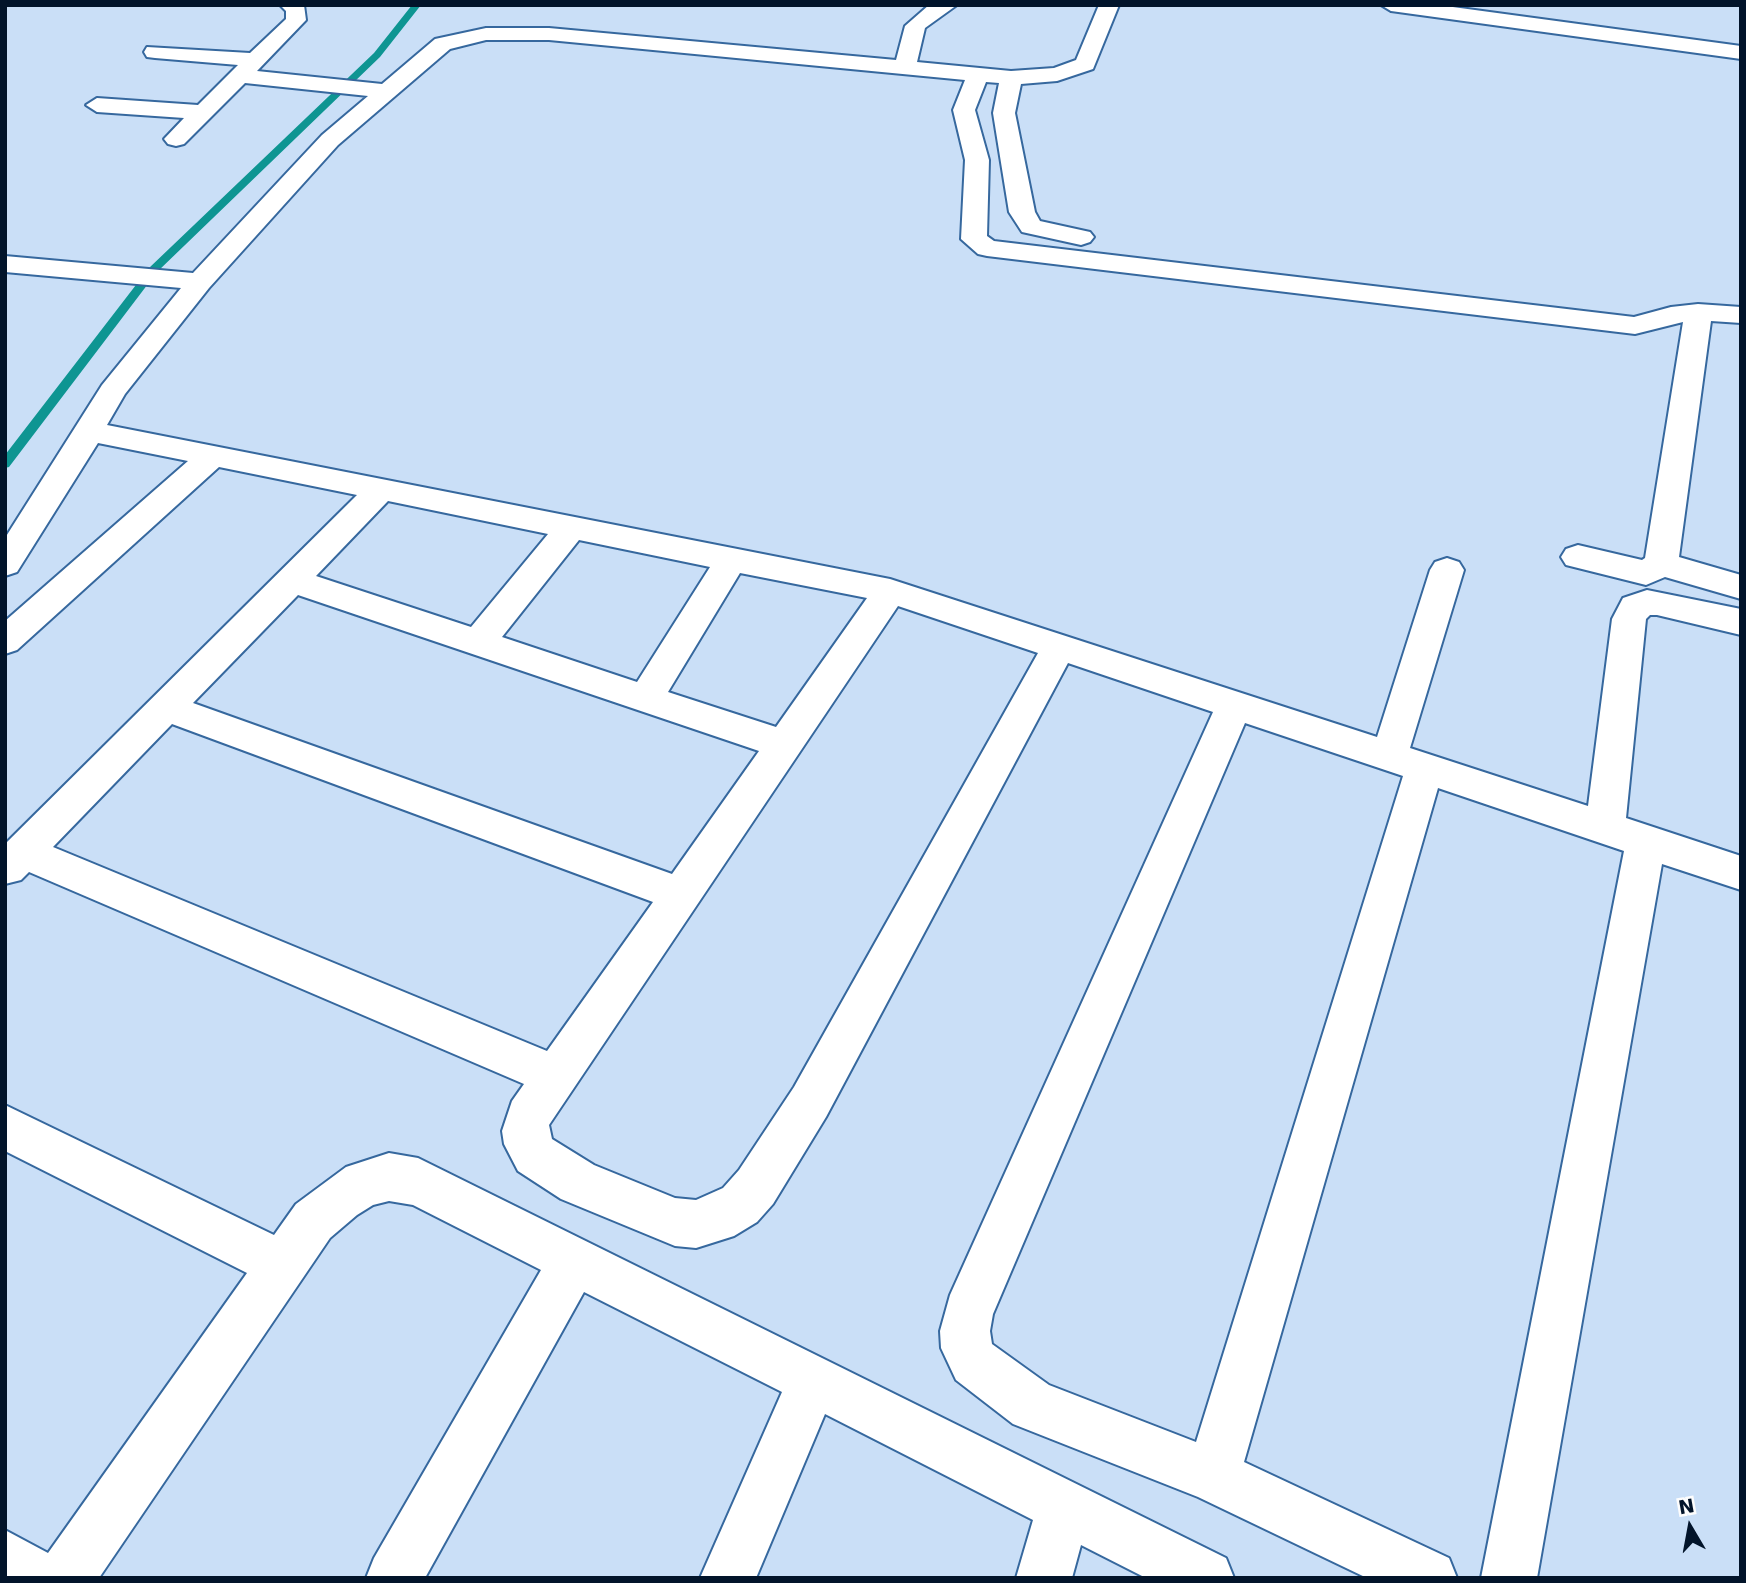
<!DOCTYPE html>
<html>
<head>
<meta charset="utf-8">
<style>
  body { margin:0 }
  #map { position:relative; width:1746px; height:1583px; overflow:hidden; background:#cadff7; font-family:"DejaVu Sans",sans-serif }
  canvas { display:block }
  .frame { position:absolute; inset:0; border:7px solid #02142a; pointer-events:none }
  .north { position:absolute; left:1655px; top:1492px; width:70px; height:70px; -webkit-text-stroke:5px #fdfdfd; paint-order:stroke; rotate:350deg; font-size:19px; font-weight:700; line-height:28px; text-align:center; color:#02142a }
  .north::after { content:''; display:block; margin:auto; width:24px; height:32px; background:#02142a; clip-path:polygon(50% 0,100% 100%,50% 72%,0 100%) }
</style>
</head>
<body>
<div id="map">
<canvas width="1746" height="1583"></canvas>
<div class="frame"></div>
<div class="north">N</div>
</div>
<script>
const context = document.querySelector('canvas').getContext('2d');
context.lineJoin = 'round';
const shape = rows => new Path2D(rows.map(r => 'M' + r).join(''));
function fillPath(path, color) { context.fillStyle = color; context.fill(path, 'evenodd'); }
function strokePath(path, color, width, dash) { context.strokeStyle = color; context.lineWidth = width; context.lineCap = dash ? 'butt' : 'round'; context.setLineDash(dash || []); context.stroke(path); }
const stream = shape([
  [412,5,421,5,380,57,157,272,9,467,5,468,5,455,149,268,374,53,412,5]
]);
const minor = shape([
  [280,5,304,5,306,20,257,71,382,84,435,39,486,28,549,28,896,60,905,26,929,5,957,5,925,28,917,62,1011,71,1054,68,1076,60,1099,5,1119,5,1093,69,1057,81,1021,84,1015,113,1035,212,1040,221,1090,232,1094,237,1090,242,1081,245,1022,232,1009,212,993,113,999,83,986,82,975,110,989,160,987,236,994,241,1634,317,1671,307,1698,304,1741,307,1741,323,1711,321,1679,557,1741,575,1741,599,1665,577,1646,585,1566,565,1561,557,1566,549,1578,545,1642,560,1645,558,1683,322,1635,334,987,256,978,254,961,239,965,160,953,110,965,80,549,40,486,40,450,49,338,145,209,288,125,394,107,425,890,579,1377,737,1430,570,1435,562,1447,558,1459,562,1464,570,1410,748,1588,806,1612,619,1623,598,1647,590,1741,609,1741,635,1657,615,1650,615,1646,619,1626,818,1741,856,1741,890,1662,864,1537,1578,1481,1578,1624,851,1438,788,1244,1462,1449,1558,1457,1578,1367,1578,1198,1497,1013,1424,956,1380,941,1348,940,1331,950,1295,1213,712,1068,663,826,1117,773,1204,757,1222,734,1236,696,1248,675,1246,561,1199,518,1171,504,1144,502,1131,512,1101,524,1084,29,872,21,880,5,884,5,844,357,495,219,467,17,650,5,654,5,621,188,461,98,443,17,572,5,576,5,538,102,385,181,288,5,272,5,256,193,273,322,135,368,96,245,83,184,144,176,146,168,144,164,139,184,118,97,112,86,105,97,98,198,105,238,65,155,58,147,57,144,52,147,47,250,53,286,19,286,11,280,5],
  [388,501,548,534,471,627,316,576,388,501],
  [579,540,710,567,637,682,502,637,579,540],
  [740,573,867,598,776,727,668,692,740,573],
  [298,595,759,751,672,874,193,703,298,595],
  [898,606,1038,653,794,1087,739,1170,723,1188,696,1200,675,1198,594,1165,552,1139,549,1125,898,606],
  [1245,723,1403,776,1196,1442,1049,1385,992,1344,990,1331,993,1314,1245,723],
  [172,724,653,902,547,1051,53,847,172,724],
  [1381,5,1438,5,1741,46,1741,59,1391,11,1381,5],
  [5,1105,274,1235,296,1204,346,1167,389,1153,418,1158,1226,1558,1234,1578,1146,1578,1081,1545,1072,1578,1016,1578,1033,1520,825,1414,756,1578,700,1578,782,1392,584,1292,425,1578,366,1578,374,1558,541,1270,413,1205,389,1201,373,1205,357,1215,330,1238,99,1578,5,1578,5,1530,48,1553,247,1273,5,1151,5,1105]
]);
fillPath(stream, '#0e9592');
strokePath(minor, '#36689e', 4);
fillPath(minor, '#fff');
</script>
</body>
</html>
